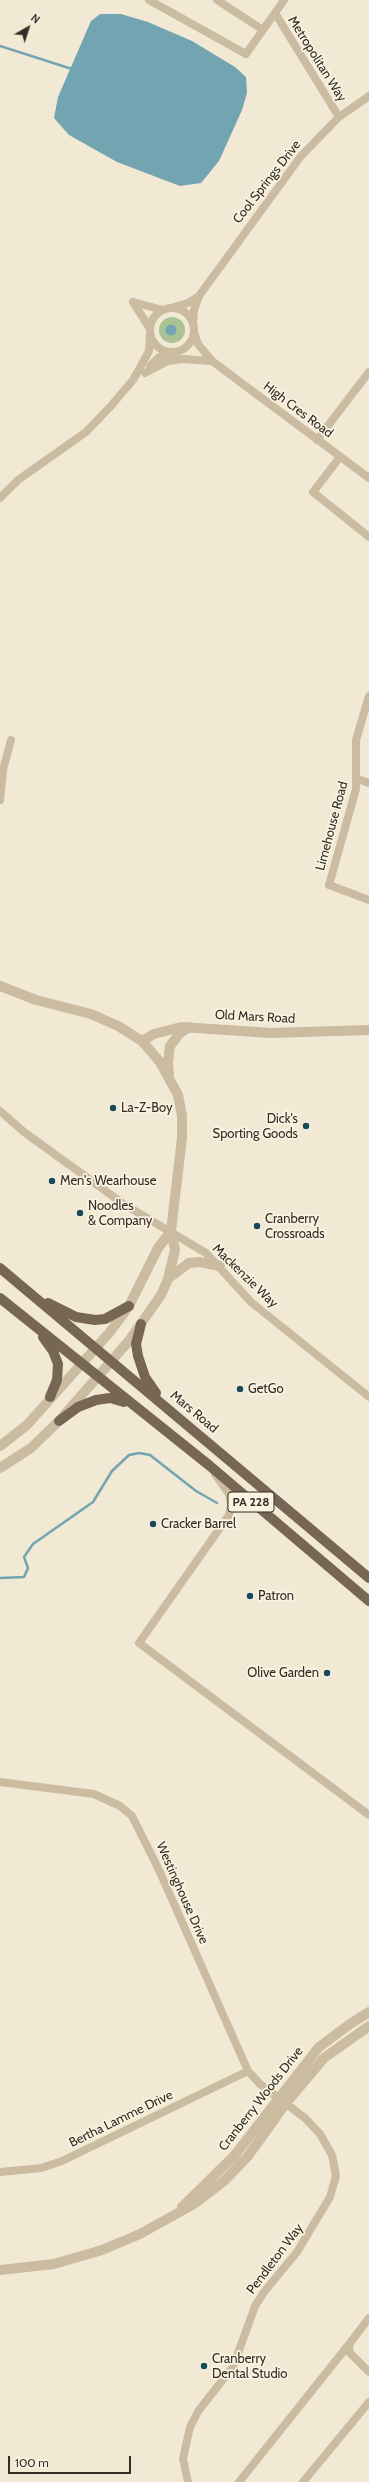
<!DOCTYPE html>
<html>
<head>
<meta charset="utf-8">
<style>
  body { margin:0 }
  #map { position:relative; width:369px; height:2482px; overflow:hidden; background:#f2e9d5; font-family:Cabin,sans-serif }
  canvas { display:block }
  .north { position:absolute; left:8px; top:8px; width:40px; height:40px; -webkit-text-stroke:3px #faf3e2; paint-order:stroke; rotate:39deg; font-size:11px; font-weight:700; line-height:16px; text-align:center; color:#342c24 }
  .north::after { content:''; display:block; margin:auto; width:14px; height:18px; background:#342c24; clip-path:polygon(50% 0,100% 100%,50% 72%,0 100%) }
  .scale { position:absolute; left:8px; top:2456px; width:123px; height:18px; box-sizing:border-box; border:2px solid #342c24; border-top:0; padding-left:5px; font-size:12px; line-height:14px; white-space:nowrap; color:#342c24; -webkit-text-stroke:3px #faf3e2; paint-order:stroke }
</style>
</head>
<body>
<div id="map">
<canvas width="369" height="2482"></canvas>
<div class="north">N</div>
<div class="scale">100 m</div>
</div>
<script>
const context = document.querySelector('canvas').getContext('2d');
context.lineJoin = 'round';
function fillPath(path, color) { context.fillStyle = color; context.fill(path, 'evenodd'); }
const shape = rows => new Path2D(rows.map(r => 'M' + r).join(''));
function strokePath(path, color, width, dash) { context.strokeStyle = color; context.lineWidth = width; context.lineCap = dash ? 'butt' : 'round'; context.setLineDash(dash || []); context.stroke(path); }
function write(font, color, halo, rows, align = 'center') {
  context.font = font + ' Cabin,sans-serif'; context.lineWidth = 3.5; context.setLineDash([]); context.textBaseline = 'middle'; context.strokeStyle = halo; context.fillStyle = color; for (const [text, x, y, turn = 0] of rows) {
    context.save(); context.translate(x, y); context.rotate((+turn || 0) * Math.PI / 180); context.textAlign = isNaN(turn) ? turn : align; if (halo) context.strokeText(text, 0, 0); context.fillText(text, 0, 0); context.restore();
  }
}
const green = shape([
  '159 330a13 13 0 1 1 26 0a13 13 0 1 1-26 0Z'
]);
const water = shape([
  [100,14,121,14,148,22,192,41,235,67,246,77,247,93,242,110,219,161,201,183,180,186,117,162,69,135,54,118,58,97,91,21],
  '165.5 330a5.5 5.5 0 1 1 11 0a5.5 5.5 0 1 1-11 0Z'
]);
const stream = shape([
  [0,46,72,69],
  [0,1578,24,1577,28,1568,24,1557,33,1544,93,1502,112,1471,129,1455,139,1453,150,1455,196,1491,217,1503]
]);
const minor = shape([
  [149,0,246,54,275,13],
  [217,0,263,30],
  [284,0,275,13,339,117],
  [133,302,163,310],
  [133,302,149,327],
  [174,307,188,303,199,296],
  '150 330a22 22 0 1 1 44 0a22 22 0 1 1-44 0Z',
  [193,324,194,310,199,296,301,156,339,117,369,96],
  [194,332,198,344,212,361,369,478],
  [150,366,158,358,171,352],
  [145,373,168,361,182,359,212,361],
  [317,440,369,372],
  [340,457,313,492,369,537],
  [0,498,18,480,86,432,110,407,133,380,142,364,149,351,150,334],
  [369,696,356,740,356,789,329,885,369,900],
  [357,779,369,783],
  [0,800,3,770,11,740],
  [0,1111,24,1132,125,1205,206,1253,251,1302,369,1397],
  [215,1474,229,1494,231,1505,229,1515,139,1643,369,1815],
  [0,1782,94,1794,120,1806,132,1816,159,1870,248,2071,260,2084,305,2118,320,2134,332,2155,336,2176,330,2197,297,2252,264,2292,255,2306,233,2367,199,2410,190,2427,183,2459,188,2482],
  [0,2172,41,2168,62,2161,248,2071],
  [369,2318,350,2343,349,2352,369,2372],
  [239,2482,350,2343],
  [303,2482,369,2402]
]);
const tertiary = shape([
  [0,986,36,1000,91,1014,118,1026,142,1041,160,1062,178,1095,182,1116,182,1138,171,1231,175,1250,168,1279,161,1295,128,1342,59,1421,31,1448,0,1468],
  [142,1041,154,1034,181,1027,271,1033,369,1030],
  [169,1075,168,1062,170,1046,179,1034,189,1027],
  [170,1277,189,1263,199,1262,220,1266],
  [0,1446,27,1425,110,1332,129,1306,158,1248,171,1231],
  [182,2207,234,2156,319,2047,350,2024,369,2012],
  [0,2270,54,2264,102,2250,140,2234,194,2204,224,2181,248,2156,286,2103,324,2058,369,2026]
]);
const primary = shape([
  [0,1268,369,1578],
  [0,1298,210,1466,369,1601],
  [48,1303,76,1317,95,1320,105,1319,129,1306],
  [141,1324,136,1344,138,1356,145,1377,156,1393],
  [43,1337,53,1351,58,1364,57,1380,50,1397],
  [59,1421,78,1407,96,1400,110,1398,124,1402]
]);
const markers = [
  [113,1108,4,"#184958"],
  [306,1126,4,"#184958"],
  [52,1181,4,"#184958"],
  [80,1213,4,"#184958"],
  [257,1226,4,"#184958"],
  [240,1389,4,"#184958"],
  [153,1524,4,"#184958"],
  [250,1596,4,"#184958"],
  [327,1673,4,"#184958"],
  [204,2366,4,"#184958"]
];
const shields = [
  [251,1502,46]
];
const shieldNames = [
  ["PA 228",251,1502]
];
const streetNames = [
  ["Metropolitan Way",317,59,58],
  ["Cool Springs Drive",267,182,-52],
  ["High Cres Road",298,410,37],
  ["Limehouse Road",332,826,-75],
  ["Old Mars Road",255,1017,3],
  ["Mackenzie Way",245,1276,44],
  ["Mars Road",194,1412,40],
  ["Westinghouse Drive",182,1893,66],
  ["Cranberry Woods Drive",261,2099,-52],
  ["Bertha Lamme Drive",121,2119,-26],
  ["Pendleton Way",275,2259,-53]
];
const poiNames = [
  ["La-Z-Boy",121,1108],
  ["Dick's",298,1119,"right"],
  ["Sporting Goods",298,1134,"right"],
  ["Men's Wearhouse",60,1181],
  ["Noodles",88,1206],
  ["& Company",88,1221],
  ["Cranberry",265,1219],
  ["Crossroads",265,1234],
  ["GetGo",248,1389],
  ["Cracker Barrel",161,1524],
  ["Patron",258,1596],
  ["Olive Garden",319,1673,"right"],
  ["Cranberry",212,2359],
  ["Dental Studio",212,2374]
];
fillPath(green, '#abc295');
fillPath(water, '#73a4b1');
strokePath(stream, '#73a4b1', 2.5);
strokePath(minor, '#cabba1', 8);
strokePath(tertiary, '#cabba1', 10);
strokePath(primary, '#776654', 10);
for (const [x, y, r, color] of markers) { const dot = new Path2D(); dot.arc(x, y, r, 0, 2 * Math.PI); context.fillStyle = color; context.fill(dot); strokePath(dot, '#faf3e2', 1.5); }
for (const [x, y, w] of shields) { const box = new Path2D(); box.roundRect(x - w / 2, y - 10, w, 20, 3); context.fillStyle = '#faf3e2'; context.fill(box); strokePath(box, '#342c24', 1); }
write('bold 12px', '#342c24', null, shieldNames);
write('13px', '#342c24', '#faf3e2', streetNames);
write('13px', '#342c24', '#faf3e2', poiNames, 'left');
</script>
</body>
</html>
